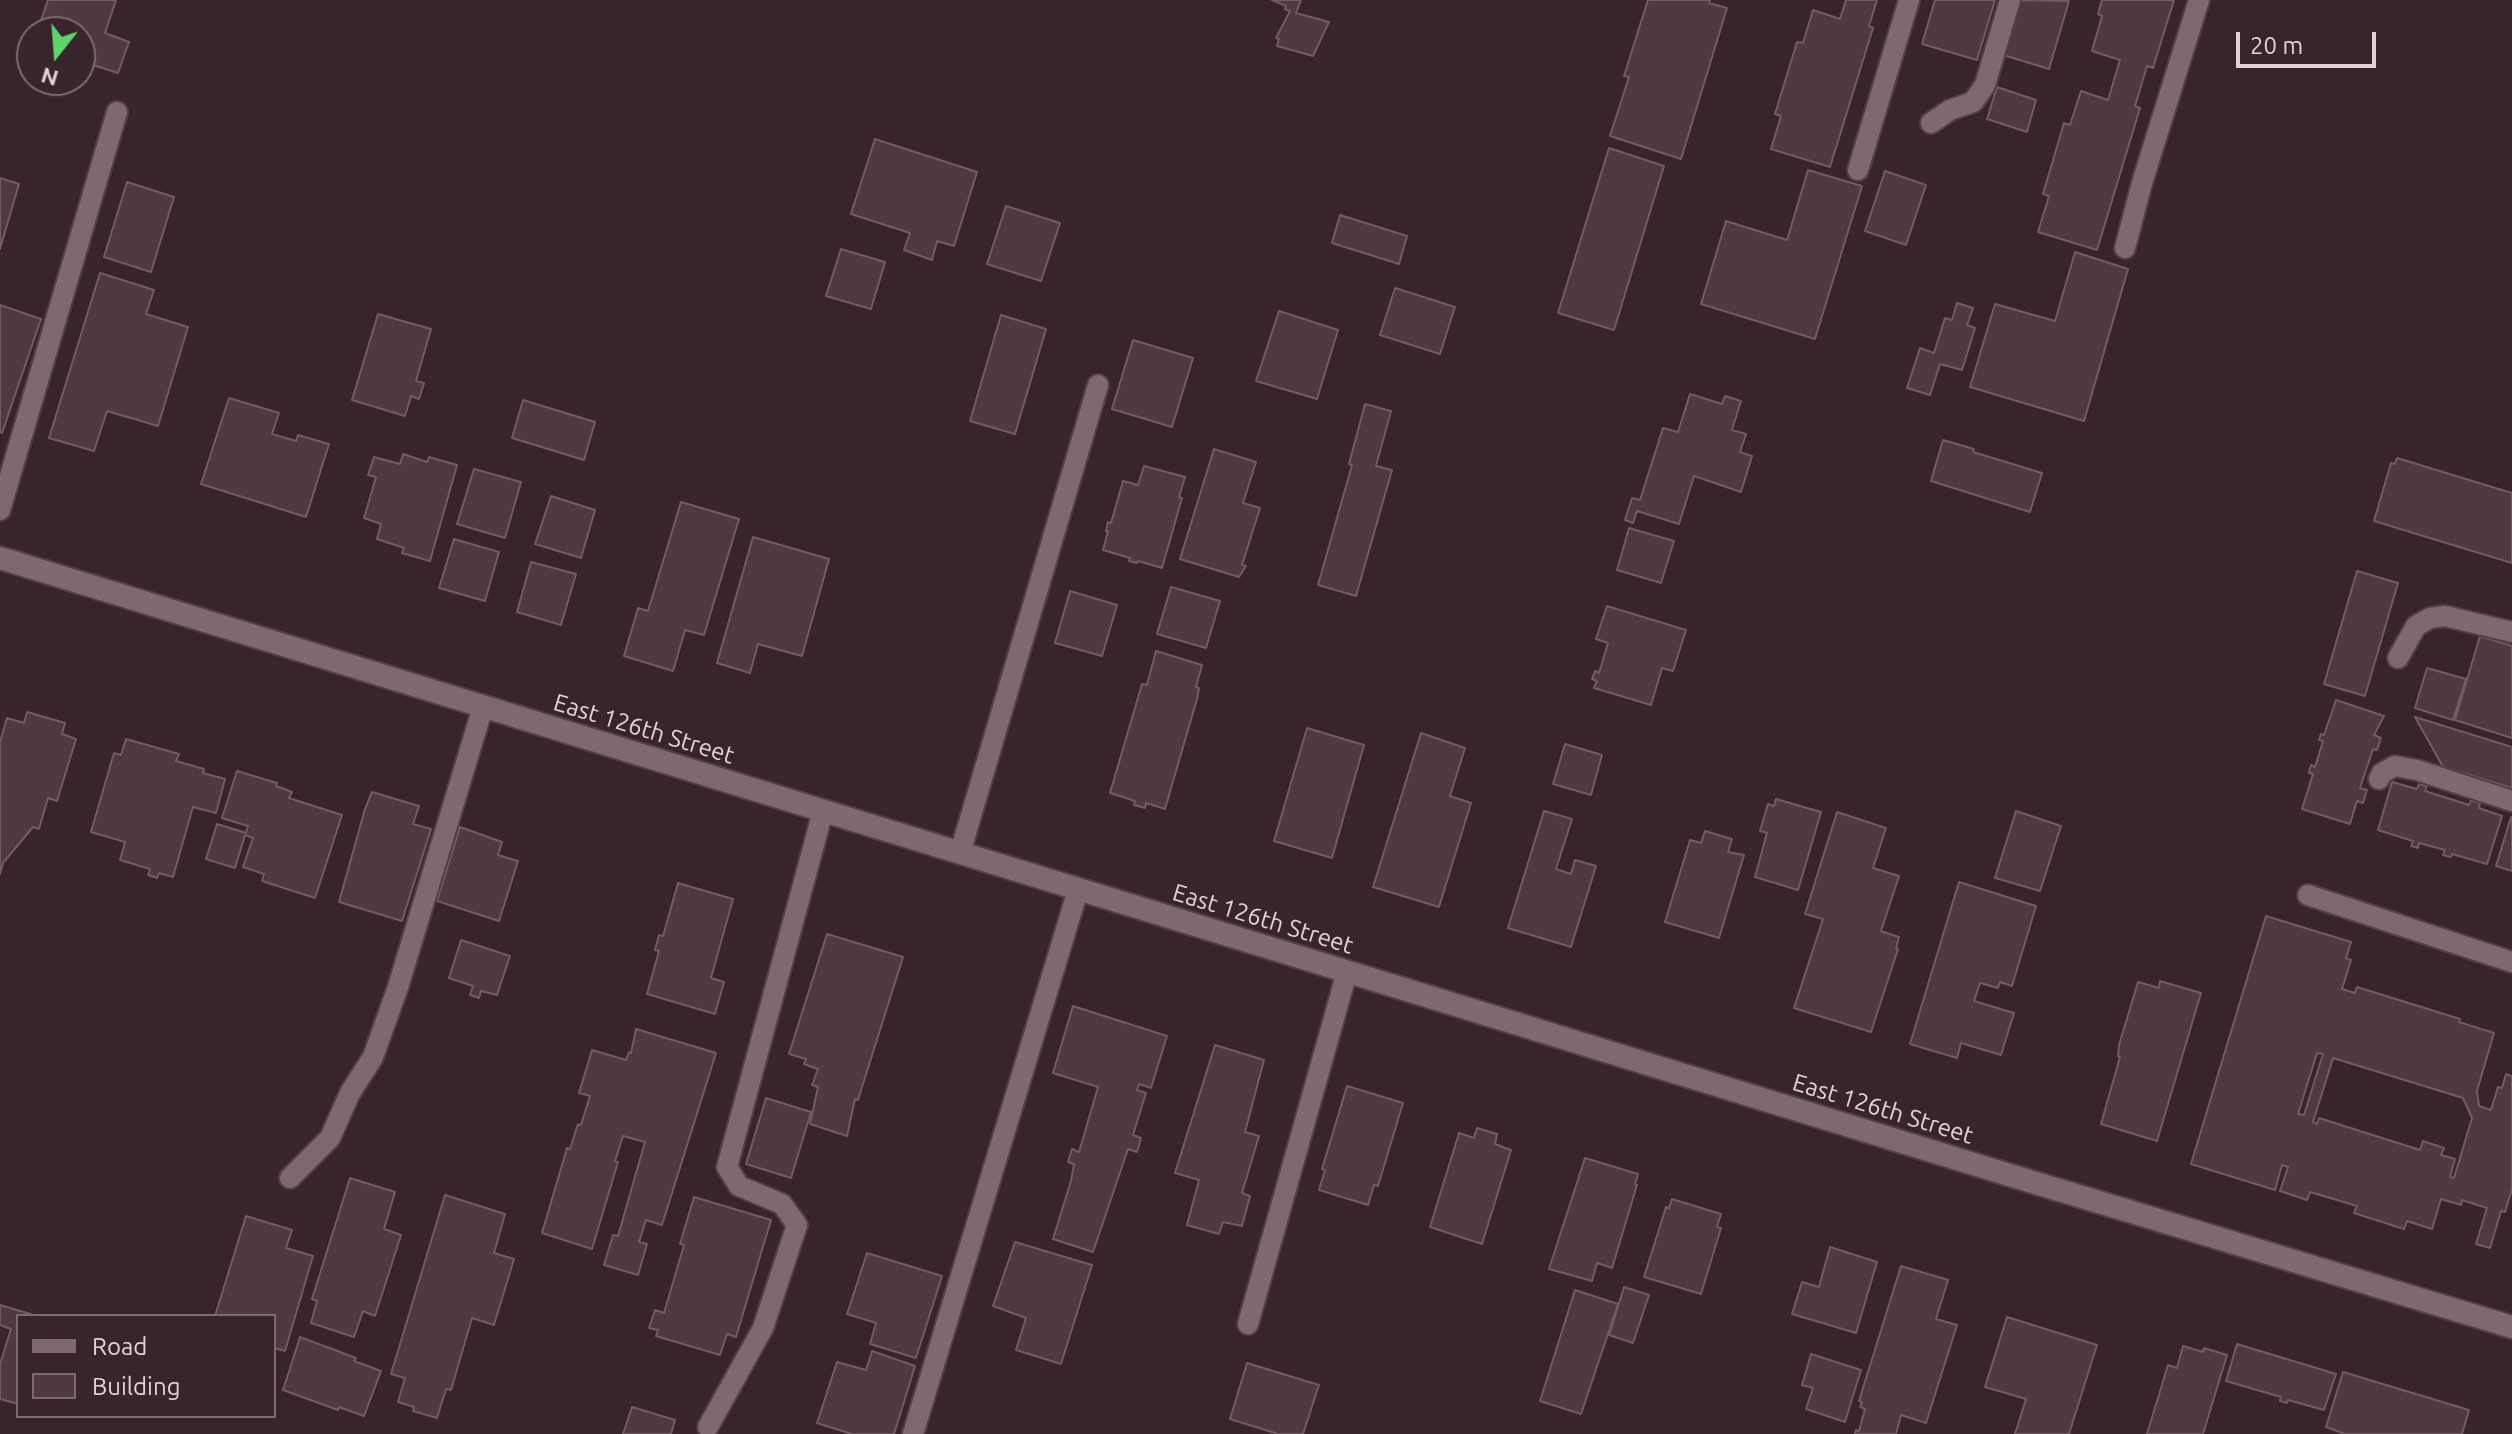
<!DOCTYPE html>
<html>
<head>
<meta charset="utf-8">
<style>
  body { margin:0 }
  #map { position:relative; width:2512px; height:1434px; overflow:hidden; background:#3a242c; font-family:Ubuntu,sans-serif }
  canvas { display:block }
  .legend { position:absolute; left:16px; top:1314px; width:260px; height:104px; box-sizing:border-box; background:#3a242c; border:2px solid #7d6a70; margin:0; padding:10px 14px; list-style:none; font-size:24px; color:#e1d2d7 }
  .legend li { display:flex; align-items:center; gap:16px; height:40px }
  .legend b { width:40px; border:2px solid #7d6a70 }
  .north { position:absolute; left:16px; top:16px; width:80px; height:80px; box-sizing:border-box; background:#3a242c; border:2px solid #7d6a70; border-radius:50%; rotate:197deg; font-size:22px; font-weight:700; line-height:32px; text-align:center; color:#e1d2d7 }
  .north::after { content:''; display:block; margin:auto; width:28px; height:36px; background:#5ed56c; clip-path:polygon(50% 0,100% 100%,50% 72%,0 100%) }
  .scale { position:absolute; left:2236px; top:32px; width:140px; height:36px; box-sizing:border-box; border:4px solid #e1d2d7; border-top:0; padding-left:10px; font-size:24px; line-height:28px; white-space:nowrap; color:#e1d2d7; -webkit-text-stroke:6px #3a242c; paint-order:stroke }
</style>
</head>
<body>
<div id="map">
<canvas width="2512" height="1434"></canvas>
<ul class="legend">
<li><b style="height:10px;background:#816770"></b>Road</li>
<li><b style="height:22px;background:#513942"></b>Building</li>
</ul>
<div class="north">N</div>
<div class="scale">20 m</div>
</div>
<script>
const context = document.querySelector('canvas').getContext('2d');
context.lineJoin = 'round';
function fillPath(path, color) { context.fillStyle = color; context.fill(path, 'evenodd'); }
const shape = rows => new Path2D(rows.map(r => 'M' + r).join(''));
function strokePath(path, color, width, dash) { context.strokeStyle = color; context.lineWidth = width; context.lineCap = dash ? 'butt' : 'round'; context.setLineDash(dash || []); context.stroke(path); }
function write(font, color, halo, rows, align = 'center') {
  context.font = font + ' Ubuntu,sans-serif'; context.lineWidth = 6; context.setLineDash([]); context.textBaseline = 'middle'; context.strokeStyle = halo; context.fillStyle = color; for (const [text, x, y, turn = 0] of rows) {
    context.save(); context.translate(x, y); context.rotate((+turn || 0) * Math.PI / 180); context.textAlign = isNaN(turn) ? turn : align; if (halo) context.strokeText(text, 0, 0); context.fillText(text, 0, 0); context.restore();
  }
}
const building = shape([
  [48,0,116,0,105,33,129,42,118,73,93,65,95,59,80,54,80,32,37,32,48,0],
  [1301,0,1296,13,1329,22,1313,56,1277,46,1279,39,1276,38,1290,11,1285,9,1286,6,1272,0,1301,0],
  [1648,0,1710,0,1709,3,1727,8,1681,159,1610,136,1629,77,1624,76,1648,0],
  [1846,0,1877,0,1869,26,1873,28,1830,167,1771,149,1781,116,1775,114,1797,42,1803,43,1813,10,1840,19,1846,0],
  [1935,0,1995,0,1977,60,1922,44,1935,0],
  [2016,0,2069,1,2049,69,2000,54,2016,0],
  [2102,0,2174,0,2153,68,2147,66,2135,106,2140,108,2097,250,2038,232,2049,196,2043,194,2064,123,2070,125,2081,91,2108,100,2120,60,2092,51,2102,16,2098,14,2102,0],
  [1997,87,2036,100,2027,132,1987,119,1997,87],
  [875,139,977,172,954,246,937,241,932,260,904,250,910,233,851,214,875,139],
  [1609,148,1664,166,1614,330,1558,313,1609,148],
  [1808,170,1862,186,1815,339,1701,304,1726,221,1787,240,1808,170],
  [1885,171,1926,185,1906,245,1865,231,1885,171],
  [0,178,19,184,0,249,0,178],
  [127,182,174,197,151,272,104,257,127,182],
  [1006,206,1060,223,1041,281,987,264,1006,206],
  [1340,215,1407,236,1399,264,1332,243,1340,215],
  [841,249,885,262,871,309,826,296,841,249],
  [2075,252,2128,269,2084,421,1970,387,1995,304,2055,321,2075,252],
  [100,273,154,290,146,314,188,327,158,426,107,411,94,451,49,438,100,273],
  [1395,288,1455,307,1440,354,1380,335,1395,288],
  [1957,303,1973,308,1967,325,1975,328,1962,370,1940,364,1930,395,1907,388,1920,348,1934,353,1945,318,1952,320,1957,303],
  [0,305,41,319,2,433,0,432,0,305],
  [1279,311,1338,330,1317,399,1256,381,1279,311],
  [378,314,431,329,416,381,424,383,419,399,411,396,405,416,352,400,378,314],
  [1001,315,1046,329,1015,434,970,421,1001,315],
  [1133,340,1193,358,1172,427,1112,409,1133,340],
  [1690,394,1722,404,1725,396,1741,401,1732,430,1746,434,1740,452,1752,456,1741,492,1694,476,1679,524,1637,511,1633,523,1625,520,1632,498,1640,500,1663,428,1678,432,1690,394],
  [229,398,279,413,272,434,296,441,298,435,329,444,306,517,201,484,229,398],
  [523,400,595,422,584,460,512,438,523,400],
  [1365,404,1391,411,1376,466,1392,470,1356,596,1318,585,1352,465,1349,464,1365,404],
  [1943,440,1974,449,1973,452,2042,473,2030,512,1931,481,1943,440],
  [1214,449,1256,462,1243,503,1260,508,1242,565,1246,566,1239,577,1180,559,1214,449],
  [403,454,427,462,429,457,457,465,430,561,402,553,404,548,377,539,381,524,364,518,376,477,368,475,374,457,400,464,403,454],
  [2397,458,2512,493,2512,563,2374,521,2391,463,2395,464,2397,458],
  [1144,466,1185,477,1179,497,1182,498,1162,568,1138,561,1137,563,1129,561,1130,558,1103,550,1108,531,1106,531,1108,522,1111,523,1123,481,1138,485,1144,466],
  [474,469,521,482,505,538,457,524,474,469],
  [551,496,595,510,581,558,535,544,551,496],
  [681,502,739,519,704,635,685,630,673,671,624,656,638,608,648,611,681,502],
  [1629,528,1674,541,1661,583,1617,570,1629,528],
  [753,537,829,559,802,656,758,644,750,673,717,663,753,537],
  [454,539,499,552,485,601,439,588,454,539],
  [531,562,576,574,561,625,517,612,531,562],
  [2357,571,2398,583,2365,696,2324,684,2357,571],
  [1171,587,1220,601,1206,648,1157,634,1171,587],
  [1070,591,1117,605,1102,656,1055,643,1070,591],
  [1607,606,1686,630,1673,671,1662,668,1651,705,1594,688,1597,681,1592,679,1595,671,1599,673,1608,643,1596,639,1607,606],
  [2480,636,2512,646,2512,738,2455,720,2480,636],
  [1156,651,1202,665,1196,687,1199,688,1197,699,1165,809,1146,803,1145,808,1134,805,1135,801,1110,793,1142,684,1147,685,1156,651],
  [2427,668,2466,679,2453,720,2415,708,2427,668],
  [2336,700,2384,716,2374,735,2381,738,2377,750,2373,749,2360,788,2367,790,2363,803,2357,801,2350,824,2302,809,2313,774,2309,773,2311,765,2315,767,2323,741,2319,740,2321,734,2324,735,2336,700],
  [27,712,65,723,62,734,76,739,57,801,48,798,39,829,33,827,3,863,0,874,0,742,7,718,24,723,27,712],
  [2415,717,2512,747,2512,788,2443,767,2415,717],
  [1307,728,1364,745,1332,858,1274,841,1307,728],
  [1421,733,1465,748,1450,796,1471,803,1439,907,1373,887,1421,733],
  [126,739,179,754,176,761,204,769,203,773,225,779,216,813,193,807,173,877,159,873,157,878,148,875,150,869,120,860,125,842,91,832,114,753,121,755,126,739],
  [1565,744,1602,755,1591,795,1553,784,1565,744],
  [237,771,277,783,276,786,292,792,289,798,342,815,315,898,262,881,264,874,243,867,253,838,245,835,235,868,206,859,217,824,246,833,248,826,222,818,237,771],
  [2392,782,2417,789,2419,784,2427,786,2425,791,2469,805,2471,800,2480,803,2479,808,2502,816,2487,864,2452,854,2451,857,2443,855,2445,850,2419,843,2418,848,2411,846,2413,841,2378,830,2392,782],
  [372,792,419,806,413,824,431,829,402,921,339,902,365,809,372,792],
  [1776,799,1821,812,1798,890,1755,877,1767,833,1760,831,1768,804,1774,806,1776,799],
  [1544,811,1572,819,1556,869,1571,874,1575,860,1596,866,1571,947,1508,928,1544,811],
  [2016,811,2061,826,2040,891,1995,878,2016,811],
  [1837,812,1886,828,1873,868,1899,876,1881,931,1899,937,1896,948,1898,949,1871,1032,1794,1008,1823,919,1805,914,1837,812],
  [2511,817,2512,817,2512,871,2496,866,2511,817],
  [460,827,502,842,498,855,518,861,499,921,437,901,460,827],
  [1705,831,1732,839,1728,852,1744,855,1719,938,1665,922,1690,840,1701,843,1705,831],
  [1959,882,2036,906,2012,986,2000,982,1998,988,1980,983,1974,1001,2014,1013,2001,1055,1961,1043,1957,1058,1910,1044,1959,882],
  [678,883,733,899,711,978,724,982,715,1014,647,994,659,951,655,950,659,935,663,936,678,883],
  [2266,916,2351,942,2346,958,2351,960,2342,989,2355,993,2357,987,2460,1019,2459,1022,2494,1033,2477,1091,2479,1106,2491,1110,2498,1087,2502,1088,2506,1074,2512,1076,2512,1189,2505,1212,2501,1211,2490,1248,2476,1244,2487,1208,2462,1200,2461,1205,2441,1199,2432,1229,2407,1221,2404,1229,2354,1213,2357,1206,2310,1192,2307,1200,2280,1191,2288,1167,2282,1165,2275,1190,2191,1164,2266,916],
  [2317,1053,2323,1054,2304,1115,2298,1114,2317,1053],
  [2333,1058,2463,1098,2472,1118,2454,1178,2450,1177,2455,1159,2441,1155,2444,1148,2423,1141,2420,1150,2319,1118,2317,1124,2313,1122,2333,1058],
  [827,934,903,957,858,1100,855,1099,847,1136,810,1124,818,1087,812,1085,818,1069,804,1064,806,1059,789,1054,827,934],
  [461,940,510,956,497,995,481,991,479,998,470,995,473,986,449,978,461,940],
  [2160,981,2201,993,2157,1141,2101,1124,2120,1057,2118,1056,2119,1045,2138,982,2159,988,2160,981],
  [1073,1006,1167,1036,1151,1088,1139,1084,1137,1090,1146,1093,1133,1135,1141,1138,1137,1152,1128,1149,1093,1252,1053,1239,1071,1181,1074,1164,1068,1162,1072,1149,1079,1152,1098,1087,1053,1073,1073,1006],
  [636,1029,716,1053,662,1225,646,1220,639,1242,647,1244,638,1275,604,1265,613,1235,618,1236,645,1142,623,1136,615,1161,618,1162,592,1249,542,1233,567,1148,570,1149,578,1124,581,1125,590,1096,579,1093,592,1050,626,1060,629,1052,631,1053,636,1029],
  [1215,1045,1264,1060,1245,1132,1259,1136,1242,1193,1250,1196,1242,1226,1223,1222,1219,1234,1187,1225,1199,1180,1175,1173,1215,1045],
  [1347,1086,1403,1103,1378,1186,1374,1185,1368,1205,1319,1190,1325,1170,1322,1169,1347,1086],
  [766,1098,811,1112,791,1178,746,1164,766,1098],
  [1477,1128,1497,1134,1495,1144,1511,1150,1482,1244,1430,1227,1459,1133,1474,1138,1477,1128],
  [1585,1158,1638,1174,1635,1184,1637,1185,1612,1268,1597,1263,1592,1281,1549,1269,1585,1158],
  [350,1178,395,1192,384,1229,401,1235,375,1316,363,1311,354,1337,311,1323,317,1301,312,1299,350,1178],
  [445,1195,505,1214,494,1253,514,1259,494,1325,472,1318,451,1390,446,1389,437,1418,413,1411,414,1407,398,1402,405,1378,391,1374,445,1195],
  [694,1197,771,1220,736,1337,727,1334,720,1355,656,1336,658,1330,649,1328,655,1310,664,1313,684,1245,680,1244,694,1197],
  [1672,1199,1721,1214,1717,1227,1721,1228,1701,1294,1644,1277,1666,1207,1669,1208,1672,1199],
  [246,1216,292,1230,286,1248,313,1256,285,1351,274,1348,274,1316,215,1316,246,1216],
  [1015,1242,1092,1265,1061,1364,1016,1350,1026,1318,993,1306,1015,1242],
  [1830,1247,1877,1262,1856,1333,1792,1314,1802,1282,1819,1287,1830,1247],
  [867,1253,942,1276,916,1358,870,1344,876,1323,847,1314,867,1253],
  [1901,1266,1948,1280,1936,1319,1957,1325,1926,1423,1901,1415,1896,1434,1855,1434,1856,1430,1859,1431,1865,1409,1860,1407,1862,1402,1859,1401,1901,1266],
  [1624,1287,1649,1295,1633,1343,1609,1335,1624,1287],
  [1575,1290,1618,1304,1581,1414,1540,1401,1575,1290],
  [0,1305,37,1316,18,1316,18,1404,0,1399,0,1364,11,1329,0,1325,0,1305],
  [2007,1317,2097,1345,2069,1434,2015,1434,2026,1399,1985,1387,2007,1317],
  [300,1337,356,1358,354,1361,381,1371,364,1416,339,1407,338,1410,283,1390,300,1337],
  [2237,1344,2336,1374,2324,1410,2288,1400,2287,1403,2280,1401,2281,1397,2226,1381,2237,1344],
  [2183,1346,2203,1352,2204,1348,2227,1355,2203,1434,2147,1434,2168,1365,2177,1368,2183,1346],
  [872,1351,915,1366,894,1434,852,1434,817,1423,837,1362,866,1370,872,1351],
  [1811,1354,1861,1370,1845,1422,1806,1409,1813,1388,1802,1385,1811,1354],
  [1247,1363,1319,1385,1303,1434,1278,1434,1230,1419,1247,1363],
  [2343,1372,2469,1410,2462,1434,2345,1434,2326,1427,2343,1372],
  [632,1407,675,1420,671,1434,623,1434,632,1407]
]);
const service = shape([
  [1931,123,1950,110,1973,102,1985,85,2010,0],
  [1858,170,1909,0],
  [2125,248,2142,183,2199,0],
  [0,510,117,112],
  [2398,658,2416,626,2430,618,2445,616,2512,632],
  [2379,779,2382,773,2395,766,2417,770,2512,801],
  [960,853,1098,385],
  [2308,895,2512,962],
  [290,1178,330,1138,350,1093,373,1057,398,987,483,707],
  [1248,1324,1347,972],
  [708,1427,763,1328,797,1225,782,1204,739,1186,727,1167,823,811],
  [913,1434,1078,890]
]);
const minor = shape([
  [0,558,2016,1177,2512,1327]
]);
const streetNames = [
  ["East 126th Street",644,729,17],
  ["East 126th Street",1263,919,17],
  ["East 126th Street",1883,1109,17]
];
fillPath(building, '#513942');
strokePath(building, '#735a63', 2);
strokePath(service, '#524047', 24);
strokePath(minor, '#524047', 26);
strokePath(service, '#816770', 20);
strokePath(minor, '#816770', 22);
write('24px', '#e1d2d7', '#3a242c', streetNames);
</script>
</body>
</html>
